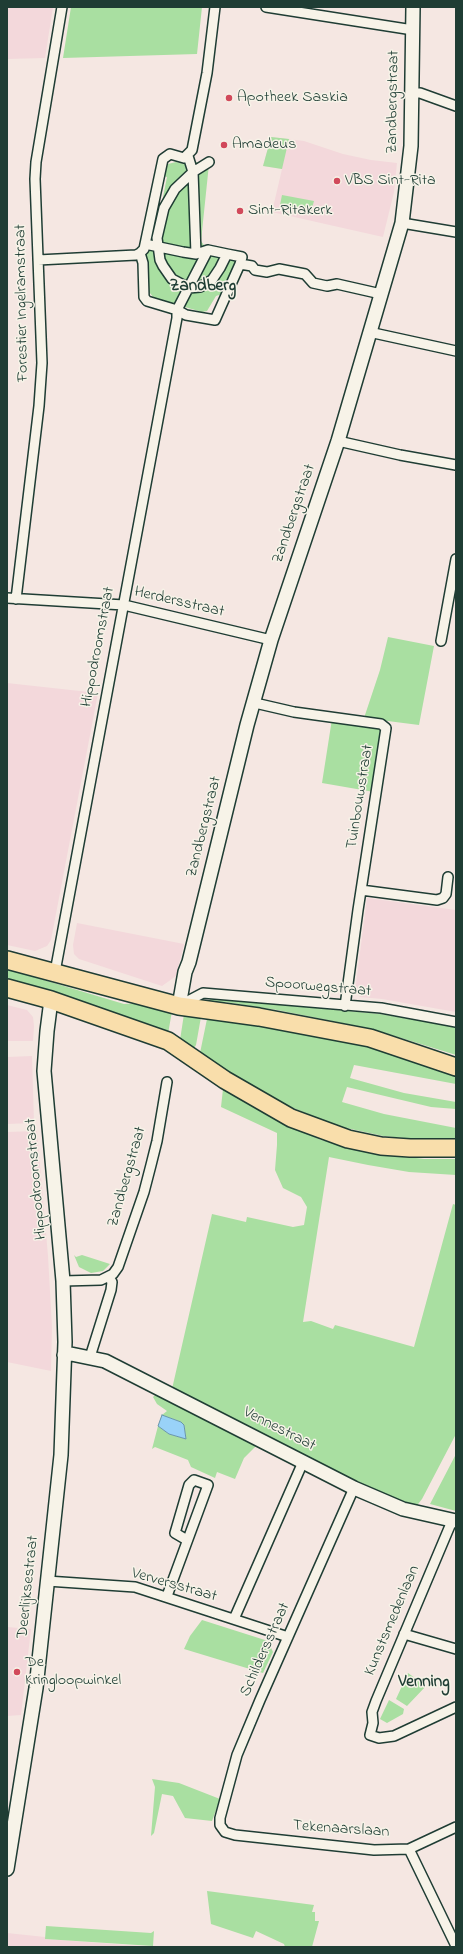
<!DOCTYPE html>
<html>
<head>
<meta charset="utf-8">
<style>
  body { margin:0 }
  #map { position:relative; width:463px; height:1954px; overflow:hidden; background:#f5e7e2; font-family:"Indie Flower",sans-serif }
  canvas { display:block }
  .frame { position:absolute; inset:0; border:8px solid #1f3d34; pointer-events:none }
</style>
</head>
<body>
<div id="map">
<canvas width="463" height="1954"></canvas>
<div class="frame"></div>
</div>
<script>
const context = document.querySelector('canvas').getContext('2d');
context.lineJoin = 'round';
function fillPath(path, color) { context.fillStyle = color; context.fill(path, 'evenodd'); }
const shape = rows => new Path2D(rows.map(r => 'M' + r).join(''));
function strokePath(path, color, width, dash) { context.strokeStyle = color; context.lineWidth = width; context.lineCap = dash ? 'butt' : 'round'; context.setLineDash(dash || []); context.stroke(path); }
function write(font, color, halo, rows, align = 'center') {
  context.font = font + ' "Indie Flower",sans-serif'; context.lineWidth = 3; context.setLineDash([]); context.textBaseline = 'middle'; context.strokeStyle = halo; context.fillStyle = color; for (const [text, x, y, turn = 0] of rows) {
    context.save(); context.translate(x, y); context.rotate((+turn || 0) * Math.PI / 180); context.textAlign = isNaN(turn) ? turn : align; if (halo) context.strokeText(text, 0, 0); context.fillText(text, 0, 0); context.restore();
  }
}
const built = shape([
  [7,7,53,7,45,58,7,59],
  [271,137,304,141,343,154,371,160,397,163,394,192,383,237,272,212,282,169,263,166],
  [7,683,98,693,51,940,47,946,35,951,7,945],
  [367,898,456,910,456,1012,382,999,360,997,355,991],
  [77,923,184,944,176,976,162,986,79,959,74,954,73,945],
  [7,1005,27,1010,33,1017,34,1026,33,1041,7,1041],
  [32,1056,34,1123,7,1124,7,1057],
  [37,1131,48,1256,52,1327,51,1371,7,1362,7,1132],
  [7,1627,31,1629,21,1715,7,1716],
  [7,1933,45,1937,46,1939,153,1947,7,1947]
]);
const green = shape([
  [71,7,202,7,197,54,63,58],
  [271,137,289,139,282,169,263,166],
  [176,162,188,165,195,162,209,164,201,241,206,248,244,256,222,294,216,296,207,311,202,312,154,298,149,292,148,270,144,256,150,243,154,221,158,222,167,177,163,176,164,172,168,164],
  [282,195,314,201,311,212,280,205],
  [388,637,434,646,419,725,364,718,380,670],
  [332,719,382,727,374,792,322,783],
  [7,969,124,1004,140,1003,172,1011,168,1034,152,1026,82,1003,7,982],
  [210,998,380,1014,456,1027,456,1055,372,1029,277,1010,225,1002,221,1005,209,1003],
  [184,1014,201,1017,196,1045,194,1048,180,1040],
  [207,1019,329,1036,374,1047,456,1074,456,1084,354,1065,350,1078,404,1093,456,1102,456,1109,431,1107,347,1087,342,1102,384,1114,456,1128,456,1139,426,1140,383,1136,337,1126,291,1107,258,1090,200,1053],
  [223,1089,278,1120,321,1140,392,1155,424,1159,456,1159,456,1175,409,1172,368,1165,329,1157,303,1322,311,1321,333,1329,335,1325,414,1347,453,1204,456,1205,456,1434,422,1499,415,1508,316,1462,172,1389,212,1214,246,1222,247,1217,293,1227,304,1225,307,1207,301,1197,283,1188,275,1170,277,1145,277,1133,221,1107],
  [74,1255,76,1257,82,1255,110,1264,103,1271,91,1273,79,1267],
  [157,1393,256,1446,244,1458,235,1479,217,1472,215,1478,191,1467,188,1460,155,1447,152,1449,158,1426,169,1434,186,1439,184,1425,181,1422,162,1415,167,1411,157,1404,153,1397],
  [456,1454,456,1511,430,1504],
  [202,1620,268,1641,273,1652,263,1673,184,1649,190,1636],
  [408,1673,426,1686,407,1706,396,1699],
  [389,1700,404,1709,403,1714,387,1723,380,1719],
  [152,1779,179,1783,220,1799,212,1821,185,1818,173,1796,162,1794,154,1833,151,1836,155,1787],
  [207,1891,314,1905,312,1912,315,1912,315,1921,319,1921,312,1947,285,1947,284,1944,256,1931,253,1938,211,1924],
  [46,1926,151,1933,154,1931,153,1946,45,1939]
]);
const water = shape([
  [162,1415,181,1422,184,1425,186,1439,169,1434,158,1426,162,1415]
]);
const street = shape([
  [266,7,413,30],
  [412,93,420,93,456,106],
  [188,156,193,172,196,254],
  [209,162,193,172,175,189,164,208,157,238,160,260,163,266,172,279,189,288,200,287,212,280,220,268,227,254],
  [402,223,456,232],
  [145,244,183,252,196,254,208,250,227,254,242,257,240,264,252,266,255,270,267,272,279,269,305,274,313,283,327,286,337,284,381,294],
  [208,250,177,310,186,315,215,320,240,264],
  [38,260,136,255,140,253],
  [369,332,456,351],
  [338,441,400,455,456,465],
  [7,598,124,605,271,640],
  [16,599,39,406,42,363,35,179,36,162,62,7],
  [441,641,456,559],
  [255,703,294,712,381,724,386,728,358,910,345,1006],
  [361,890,437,900,443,898,446,894,448,877],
  [55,972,177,318,177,310,147,301,144,297,143,263,140,253,144,249,163,159,170,154,184,158,192,150,207,73,215,7],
  [182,1004,203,993,381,1008,456,1022],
  [63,1281,101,1280,113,1274,118,1267,144,1192,151,1165,157,1141,167,1082],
  [90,1357,111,1290,112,1282,109,1277],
  [354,1488,260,1700,237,1755,220,1818,220,1825,225,1832,235,1835,374,1850,409,1849,456,1827],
  [452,1521,376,1701,372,1712,373,1723,370,1735,379,1738,394,1736,456,1707],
  [47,1581,135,1587,288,1637],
  [167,1596,208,1485,194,1480,189,1485,175,1533,187,1540],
  [234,1619,303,1462],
  [404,1634,456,1649],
  [409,1849,456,1946]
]);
const secondary = shape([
  [179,1006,185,972,189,962,247,725,271,640,338,441,402,223,411,146,413,7],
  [64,1355,71,1354,105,1361,354,1488,403,1509,456,1521],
  [7,1869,36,1688,61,1455,65,1342,63,1281,44,1071,47,1031,51,1000]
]);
const highway = shape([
  [7,960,179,1006,259,1017,370,1038,456,1067],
  [7,988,51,1000,168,1041,225,1080,291,1118,348,1139,381,1146,410,1148,456,1148]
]);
const markers = [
  [229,98,4,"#d1495b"],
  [224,145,4,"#d1495b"],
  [337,181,4,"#d1495b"],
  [240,211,4,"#d1495b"],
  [17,1672,4,"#d1495b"]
];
const poiNames = [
  ["Apotheek Saskia",237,98],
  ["Amadeus",232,145],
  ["VBS Sint-Rita",345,181],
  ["Sint-Ritakerk",248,211],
  ["De",25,1663],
  ["Kringloopwinkel",25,1681]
];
const streetNames = [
  ["Zandbergstraat",394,102,-89],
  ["Forestier Ingelramstraat",23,303,-91],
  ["Zandbergstraat",295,514,-71],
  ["Herdersstraat",179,603,13],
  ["Hippodroomstraat",99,647,-79],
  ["Tuinbouwstraat",361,797,-81],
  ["Zandbergstraat",205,827,-76],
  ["Spoorwegstraat",318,988,5],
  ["Zandbergstraat",128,1177,-74],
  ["Hippodroomstraat",37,1179,-95],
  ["Vennestraat",279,1430,27],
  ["Verversstraat",174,1586,16],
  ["Deerlijksestraat",29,1587,-84],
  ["Kunstsmedenlaan",393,1621,-67],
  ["Schildersstraat",266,1650,-66],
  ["Tekenaarslaan",341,1830,4]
];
const neighbourhoodNames = [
  ["Zandberg",203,287],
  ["Venning",424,1683]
];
fillPath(built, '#f3d8db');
fillPath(green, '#a9dfa1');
fillPath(water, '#99d2f8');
strokePath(water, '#6896aa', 1);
strokePath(street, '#1f3d34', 12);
strokePath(secondary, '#1f3d34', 16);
strokePath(highway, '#1f3d34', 20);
strokePath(street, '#f7f3e8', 9);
strokePath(secondary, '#f7f3e8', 13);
strokePath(highway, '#f9deab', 17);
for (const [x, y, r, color] of markers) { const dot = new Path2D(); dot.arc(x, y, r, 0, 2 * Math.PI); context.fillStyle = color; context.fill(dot); strokePath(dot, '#f7f3e8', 1.5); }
write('16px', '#1f3d34', '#f7f3e8', poiNames, 'left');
write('16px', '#1f3d34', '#f7f3e8', streetNames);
write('bold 17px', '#1f3d34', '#f7f3e8', neighbourhoodNames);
</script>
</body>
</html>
